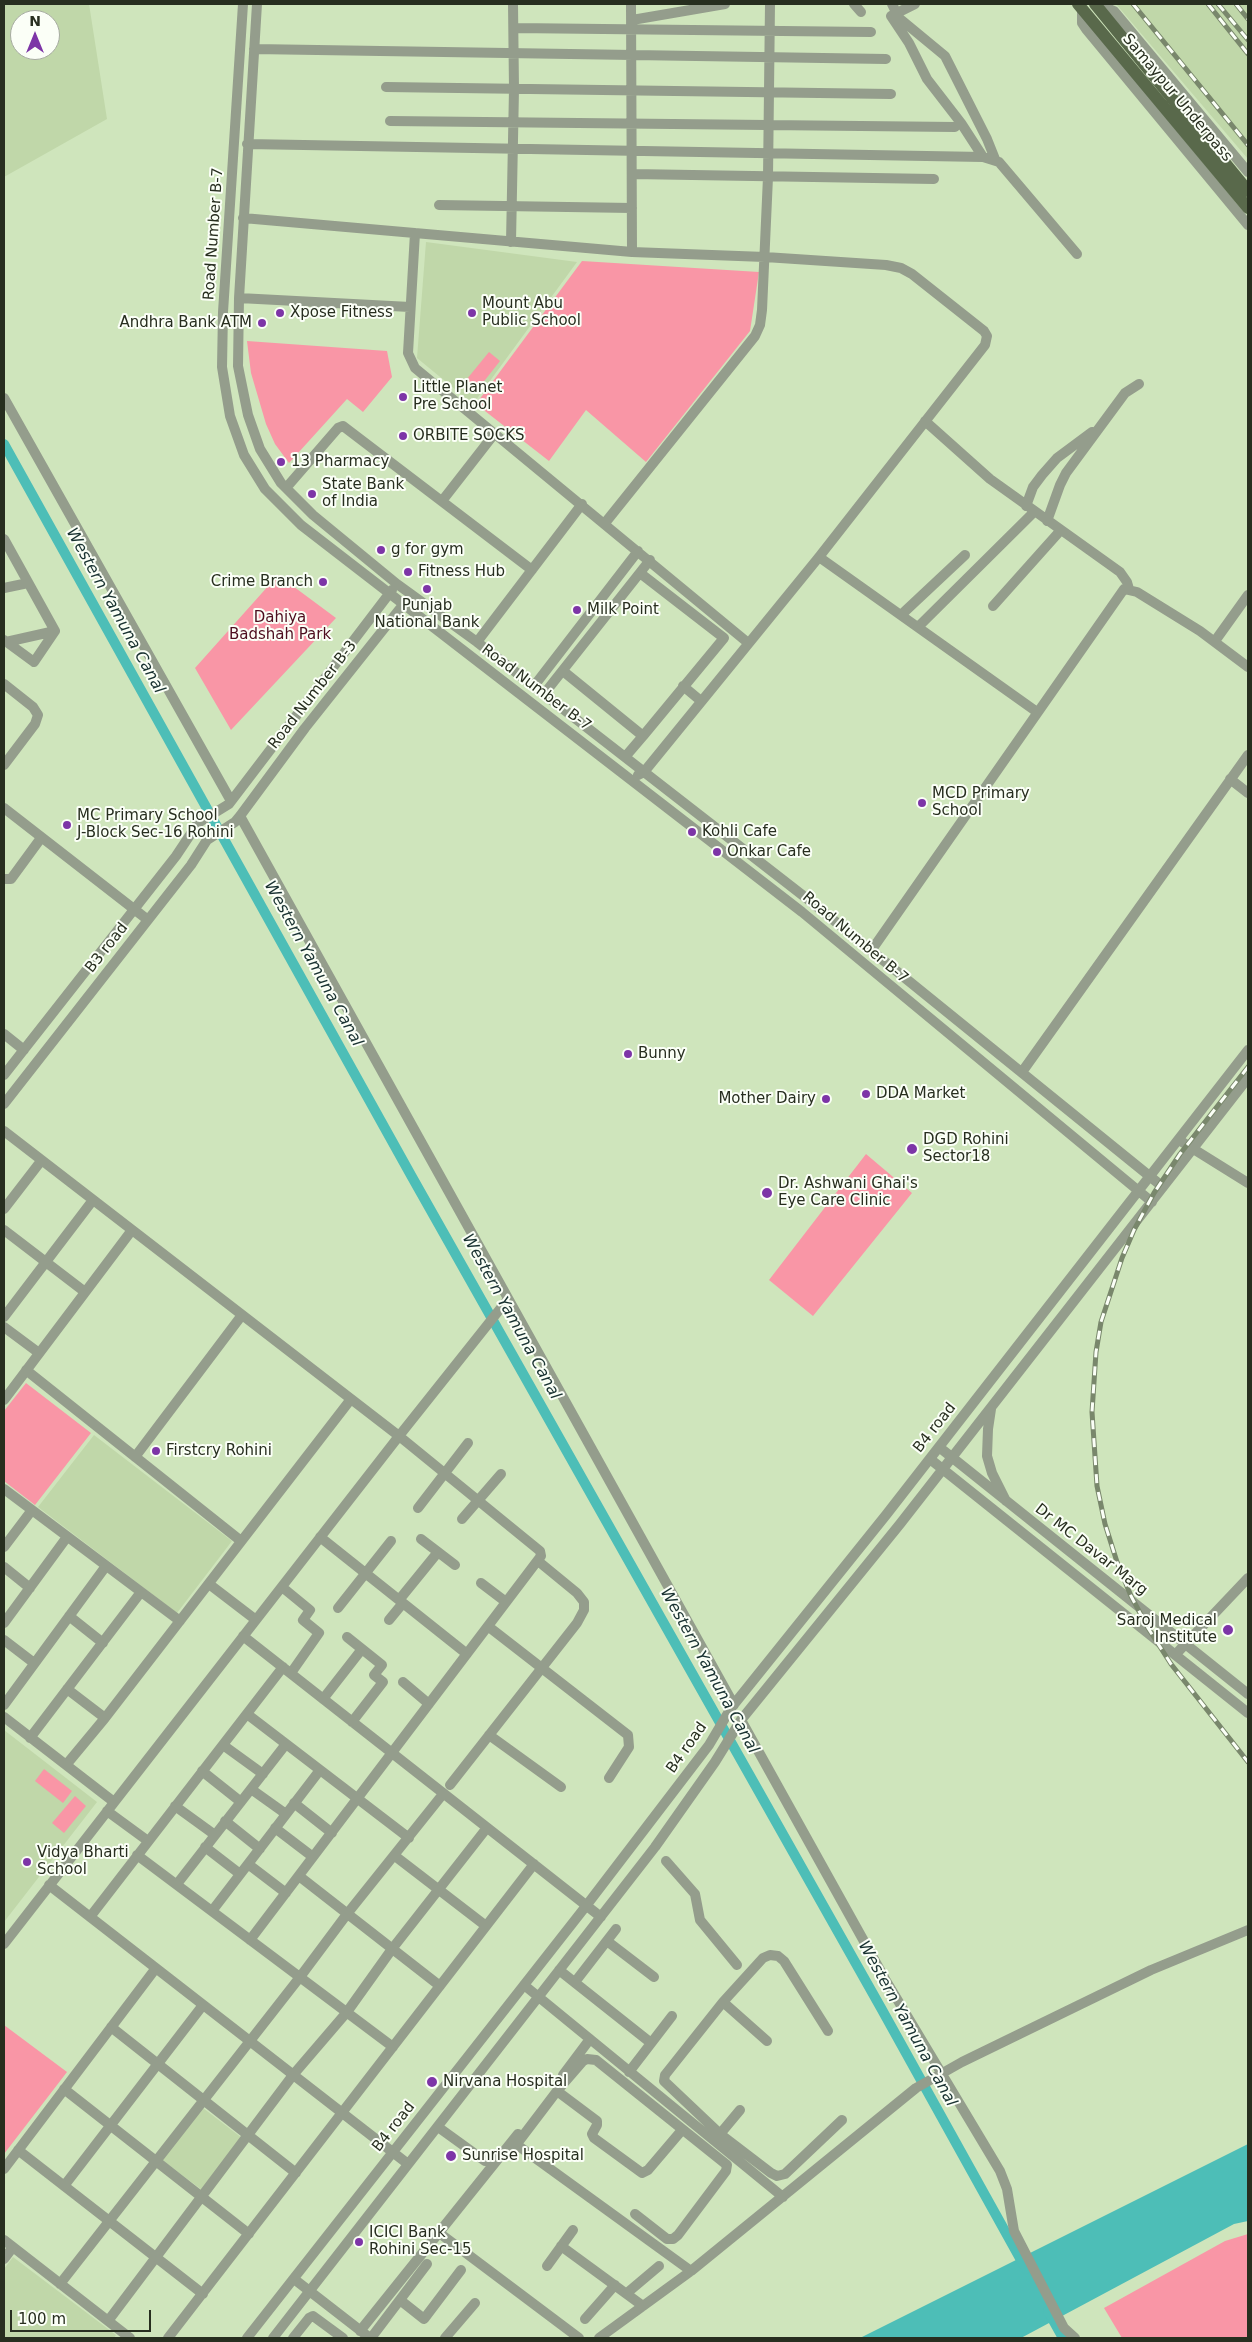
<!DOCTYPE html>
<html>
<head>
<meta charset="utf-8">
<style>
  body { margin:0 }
  #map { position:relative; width:1252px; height:2342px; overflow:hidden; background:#cfe5bc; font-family:"DejaVu Sans",sans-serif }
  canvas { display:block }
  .frame { position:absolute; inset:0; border:5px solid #272e1f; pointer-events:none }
  .north { position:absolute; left:10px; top:10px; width:50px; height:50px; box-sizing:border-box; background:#fbfff7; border:1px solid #a6aba1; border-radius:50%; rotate:0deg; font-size:14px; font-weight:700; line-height:20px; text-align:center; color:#272e1f }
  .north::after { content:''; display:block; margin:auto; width:18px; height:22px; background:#7d35a7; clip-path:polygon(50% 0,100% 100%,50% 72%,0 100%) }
  .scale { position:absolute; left:10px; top:2310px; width:141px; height:22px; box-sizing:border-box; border:2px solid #272e1f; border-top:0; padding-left:6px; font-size:15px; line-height:18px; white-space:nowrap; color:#272e1f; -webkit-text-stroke:4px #fbfff7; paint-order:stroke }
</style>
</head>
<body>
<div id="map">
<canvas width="1252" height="2342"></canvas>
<div class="frame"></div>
<div class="north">N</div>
<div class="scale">100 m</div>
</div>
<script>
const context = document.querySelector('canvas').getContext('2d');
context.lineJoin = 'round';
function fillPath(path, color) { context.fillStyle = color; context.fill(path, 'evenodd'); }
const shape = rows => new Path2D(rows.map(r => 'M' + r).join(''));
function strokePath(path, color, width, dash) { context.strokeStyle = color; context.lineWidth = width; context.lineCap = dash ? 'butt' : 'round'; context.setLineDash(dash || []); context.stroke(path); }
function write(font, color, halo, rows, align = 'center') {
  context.font = font + ' "DejaVu Sans",sans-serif'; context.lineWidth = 4; context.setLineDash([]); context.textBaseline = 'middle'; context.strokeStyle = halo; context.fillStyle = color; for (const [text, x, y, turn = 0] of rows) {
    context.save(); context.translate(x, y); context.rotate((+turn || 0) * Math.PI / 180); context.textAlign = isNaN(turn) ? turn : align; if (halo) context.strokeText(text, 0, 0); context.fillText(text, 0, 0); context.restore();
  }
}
const built = shape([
  [4,4,89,4,107,119,4,177],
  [20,20,50,20,50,50,20,50],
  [1116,4,1248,4,1248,159],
  [426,242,577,262,473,404,417,358],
  [94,1435,232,1541,177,1613,38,1507],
  [4,1730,97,1802,4,1922],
  [203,2108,242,2138,202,2190,162,2160],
  [13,2257,116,2335,114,2338,4,2338,4,2269]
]);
const green = shape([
  [582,261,759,272,750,331,646,462,586,410,549,461,476,404],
  [247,341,387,351,392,377,363,412,347,399,289,463,275,444,266,424,251,373],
  [489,352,500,361,474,394,462,385],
  [278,575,336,618,231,730,195,668],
  [866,1154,912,1193,813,1316,769,1280],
  [26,1383,91,1433,35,1505,4,1481,4,1411],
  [44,1769,72,1791,63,1803,35,1781],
  [75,1796,86,1806,64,1833,52,1823],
  [4,2025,67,2072,4,2154],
  [1248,2234,1248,2338,1122,2338,1104,2308,1225,2241]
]);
const water = shape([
  [1248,2144,1248,2221,1234,2224,1021,2338,860,2338]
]);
const canal = shape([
  [4,444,412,1177,881,2008,1026,2269],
  [1048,2311,1063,2338]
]);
const minor = shape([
  [243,4,223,312,222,367,230,416,244,455,265,489,301,525,802,912,1152,1202],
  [257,4,239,298,238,366,248,415,260,449,281,483,313,515,397,584,477,642,810,901,1163,1187],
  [631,4,632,252],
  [854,4,861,12],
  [892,4,899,18,945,56,987,139,995,159],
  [915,4,891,16,909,43,927,79,961,123,983,157],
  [1098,4,1114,11,1248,172],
  [1082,9,1082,23,1086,29,1248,225],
  [632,20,725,4],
  [514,28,871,32],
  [254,49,886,59],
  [386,87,891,94],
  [390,121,955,127],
  [247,144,983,157,999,162,1077,254],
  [632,174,934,179],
  [439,205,632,208],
  [243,218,632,252,765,257,886,265,901,268,912,274,984,331,987,336,985,345,819,557,644,772,638,775],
  [415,233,408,353,415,368,747,642],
  [511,242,514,89,513,4],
  [239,298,410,307],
  [4,398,231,801],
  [925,421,990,479,1120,572,1127,582,1129,589],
  [286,488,338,428,343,426,532,570],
  [442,501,495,433],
  [1026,506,1033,487,1042,475,1057,458,1092,432],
  [1047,521,1060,485,1066,473,1125,393,1139,384],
  [605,523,755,336,760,325,762,310,768,177,770,4],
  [4,539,55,631,34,662,4,640],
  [819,557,1037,712],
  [640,573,724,638,643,736],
  [4,588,28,583],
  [993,606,1060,531],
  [901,615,965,555],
  [918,627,1034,512],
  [1215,641,1248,595],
  [6,642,55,631],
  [477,642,582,504],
  [563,671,643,736,625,757],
  [4,684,33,707,38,715,35,724,4,765],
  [534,686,638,551],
  [683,686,701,701],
  [544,694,650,560],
  [1230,779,1248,793],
  [4,808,148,920],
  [240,816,734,1705],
  [4,879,11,879,41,838],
  [871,951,1124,589,1137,592,1200,631,1248,667],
  [4,1034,24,1050],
  [1022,1072,1248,755],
  [4,1075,176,856,198,823,229,804,392,590],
  [4,1104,191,865,207,840,235,822,240,816,305,728,406,601],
  [4,1131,399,1436,4,1944],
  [1179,1140,1248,1183],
  [4,1209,41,1161],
  [4,1230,85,1292],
  [4,1317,93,1200],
  [4,1327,39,1353],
  [26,1370,241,1541],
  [4,1400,132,1230],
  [991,1409,988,1429,987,1456,992,1473,1006,1501],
  [939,1447,1248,1694],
  [135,1457,242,1315],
  [930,1459,1248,1713],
  [4,1489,180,1621],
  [418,1508,468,1443],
  [462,1519,501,1474],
  [320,1537,467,1654],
  [421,1539,455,1565],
  [4,1547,32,1510],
  [4,1567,30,1588],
  [481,1583,506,1602],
  [209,1584,256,1620],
  [282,1587,310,1610,303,1620,319,1633,291,1673],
  [399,1600,438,1552],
  [338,1608,391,1541],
  [69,1616,103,1643],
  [389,1620,403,1603],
  [4,1623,67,1537],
  [489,1627,628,1735,629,1747,609,1778],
  [243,1636,601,1917],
  [347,1637,382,1665,374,1675,383,1682,352,1722],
  [4,1640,34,1663],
  [1176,1654,1248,1578],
  [403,1682,429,1704],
  [67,1689,105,1718],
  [323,1699,362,1649],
  [4,1705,106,1566],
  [247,1714,409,1838],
  [4,1717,114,1802],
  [741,1720,885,1979,1000,2171,1007,2189,1014,2231,1064,2328,1075,2338],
  [489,1735,561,1787],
  [30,1738,141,1592],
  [223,1745,263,1774],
  [66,1765,105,1718,351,1399],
  [202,1771,241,1802],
  [450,1785,577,1623,584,1610,584,1602,577,1593,538,1561],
  [251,1789,286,1814],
  [294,1803,332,1833],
  [175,1806,215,1835],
  [107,1811,148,1841],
  [225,1821,260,1849],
  [275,1828,313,1857],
  [205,1847,240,1874],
  [137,1855,393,2047],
  [395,1856,486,1926],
  [666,1861,695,1894,700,1920,737,1965],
  [248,1864,286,1893],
  [299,1876,440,1986],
  [177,1884,286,1744],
  [49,1885,408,2164],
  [212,1911,320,1770],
  [90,1917,283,1667],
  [250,1940,541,1556,540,1551,399,1436,508,1299],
  [607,1941,654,1977],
  [559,1970,651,2043],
  [575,1982,616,1929],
  [524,1985,783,2197],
  [723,2002,767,2041],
  [111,2027,296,2173],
  [828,2031,784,1961,778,1956,770,1955,763,1958,723,2002,665,2075,664,2081,720,2134,771,2173,777,2176,785,2174,842,2120],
  [629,2072,672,2016],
  [563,2075,590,2039],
  [64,2089,249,2234],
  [557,2091,597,2121,597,2125,592,2134,594,2138,642,2173,648,2170,682,2130],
  [438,2127,485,2161],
  [720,2134,740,2110],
  [513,2142,691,2271],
  [516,2145,557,2091,583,2061,587,2059,596,2060,727,2165,726,2171,678,2235,673,2239,667,2239,635,2214],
  [18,2150,203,2294],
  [4,2169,156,1968],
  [64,2186,203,2005],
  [438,2232,579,2338],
  [4,2240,130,2338],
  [561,2246,643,2306],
  [4,2259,13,2247],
  [547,2266,573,2230],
  [294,2279,370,2338],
  [60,2284,300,1977,347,1914,443,1794],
  [627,2293,659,2266],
  [400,2300,424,2319,461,2270],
  [585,2319,615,2285],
  [108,2321,293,2075,347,2012,392,1949,486,1829],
  [360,2331,518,2134],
  [168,2338,534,1864],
  [247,2338,586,1906,709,1745,731,1708,886,1515,1248,1050],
  [273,2338,655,1847,715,1762,741,1720,900,1524,1248,1078],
  [293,2338,309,2318,313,2316,343,2338],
  [371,2338,427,2264],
  [445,2338,475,2303],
  [599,2338,691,2271,916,2088,962,2062,1151,1970,1248,1930]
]);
const major = shape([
  [1078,4,1248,208],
  [1095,4,1248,191]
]);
const rail = shape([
  [1133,4,1248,145],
  [1208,4,1248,54],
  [1218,4,1248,40],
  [1236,4,1248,19],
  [1248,1067,1180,1154,1154,1193,1134,1230,1122,1258,1101,1322,1096,1352,1092,1412,1097,1486,1105,1524,1117,1562,1131,1596,1148,1628,1171,1664,1248,1762]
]);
const markers = [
  [280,313,5,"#7d35a7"],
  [472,313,5,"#7d35a7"],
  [262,323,5,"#7d35a7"],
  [403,397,5,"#7d35a7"],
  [403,436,5,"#7d35a7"],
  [281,462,5,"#7d35a7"],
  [312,494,5,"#7d35a7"],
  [381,550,5,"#7d35a7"],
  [408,572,5,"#7d35a7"],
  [323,582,5,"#7d35a7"],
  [427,589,5,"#7d35a7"],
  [577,610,5,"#7d35a7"],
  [922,803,5,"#7d35a7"],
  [67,825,5,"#7d35a7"],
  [692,832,5,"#7d35a7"],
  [717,852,5,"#7d35a7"],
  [628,1054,5,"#7d35a7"],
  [866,1094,5,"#7d35a7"],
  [826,1099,5,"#7d35a7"],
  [912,1149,6,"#7d35a7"],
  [767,1193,6,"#7d35a7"],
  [156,1451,5,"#7d35a7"],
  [1228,1630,6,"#7d35a7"],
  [27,1862,5,"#7d35a7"],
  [432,2082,6,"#7d35a7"],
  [451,2156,6,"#7d35a7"],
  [359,2242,5,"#7d35a7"]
];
const streetNames = [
  ["Samaypur Underpass",1177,98,50],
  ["Road Number B-7",214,234,-86],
  ["Road Number B-7",536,688,37],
  ["Road Number B-3",313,695,-52],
  ["Road Number B-7",855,938,40],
  ["B3 road",107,948,-52],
  ["B4 road",935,1428,-52],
  ["Dr MC Davar Marg",1091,1550,38],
  ["B4 road",687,1748,-55],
  ["B4 road",394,2127,-52]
];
const poiNames = [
  ["Mount Abu",482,304],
  ["Public School",482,321],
  ["Xpose Fitness",290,313],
  ["Andhra Bank ATM",252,323,"right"],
  ["Little Planet",413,388],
  ["Pre School",413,405],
  ["ORBITE SOCKS",413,436],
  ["13 Pharmacy",291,462],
  ["State Bank",322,485],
  ["of India",322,502],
  ["g for gym",391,550],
  ["Fitness Hub",418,572],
  ["Crime Branch",313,582,"right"],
  ["Punjab",427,606,"center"],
  ["National Bank",427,623,"center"],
  ["Milk Point",587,610],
  ["MCD Primary",932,794],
  ["School",932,811],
  ["MC Primary School",77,816],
  ["J-Block Sec-16 Rohini",77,833],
  ["Kohli Cafe",702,832],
  ["Onkar Cafe",727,852],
  ["Bunny",638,1054],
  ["DDA Market",876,1094],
  ["Mother Dairy",816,1099,"right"],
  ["DGD Rohini",923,1140],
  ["Sector18",923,1157],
  ["Dr. Ashwani Ghai's",778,1184],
  ["Eye Care Clinic",778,1201],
  ["Firstcry Rohini",166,1451],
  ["Saroj Medical",1217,1621,"right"],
  ["Institute",1217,1638,"right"],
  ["Vidya Bharti",37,1853],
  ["School",37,1870],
  ["Nirvana Hospital",443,2082],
  ["Sunrise Hospital",462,2156],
  ["ICICI Bank",369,2233],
  ["Rohini Sec-15",369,2250]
];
const parkNames = [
  ["Dahiya",280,618],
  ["Badshah Park",280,635]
];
const waterNames = [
  ["Western Yamuna Canal",115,611,61],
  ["Western Yamuna Canal",313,964,61],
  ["Western Yamuna Canal",511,1317,61],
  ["Western Yamuna Canal",709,1671,61],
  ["Western Yamuna Canal",907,2024,61]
];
fillPath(built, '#c0d7a9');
fillPath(green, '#f996a6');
fillPath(water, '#4dbeb7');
strokePath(canal, '#4dbeb7', 10);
strokePath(minor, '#949d8c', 10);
strokePath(major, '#59694b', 12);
strokePath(rail, '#79876c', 5);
strokePath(rail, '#fbfff7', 3, [9]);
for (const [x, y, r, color] of markers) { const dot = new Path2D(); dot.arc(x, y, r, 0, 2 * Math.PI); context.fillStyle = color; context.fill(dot); strokePath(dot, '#fbfff7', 2); }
write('15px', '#272e1f', '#fbfff7', streetNames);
write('15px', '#272e1f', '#fbfff7', poiNames, 'left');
write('15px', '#4d0d1e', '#fbfff7', parkNames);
write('italic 16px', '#183130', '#fbfff7', waterNames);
</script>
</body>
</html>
